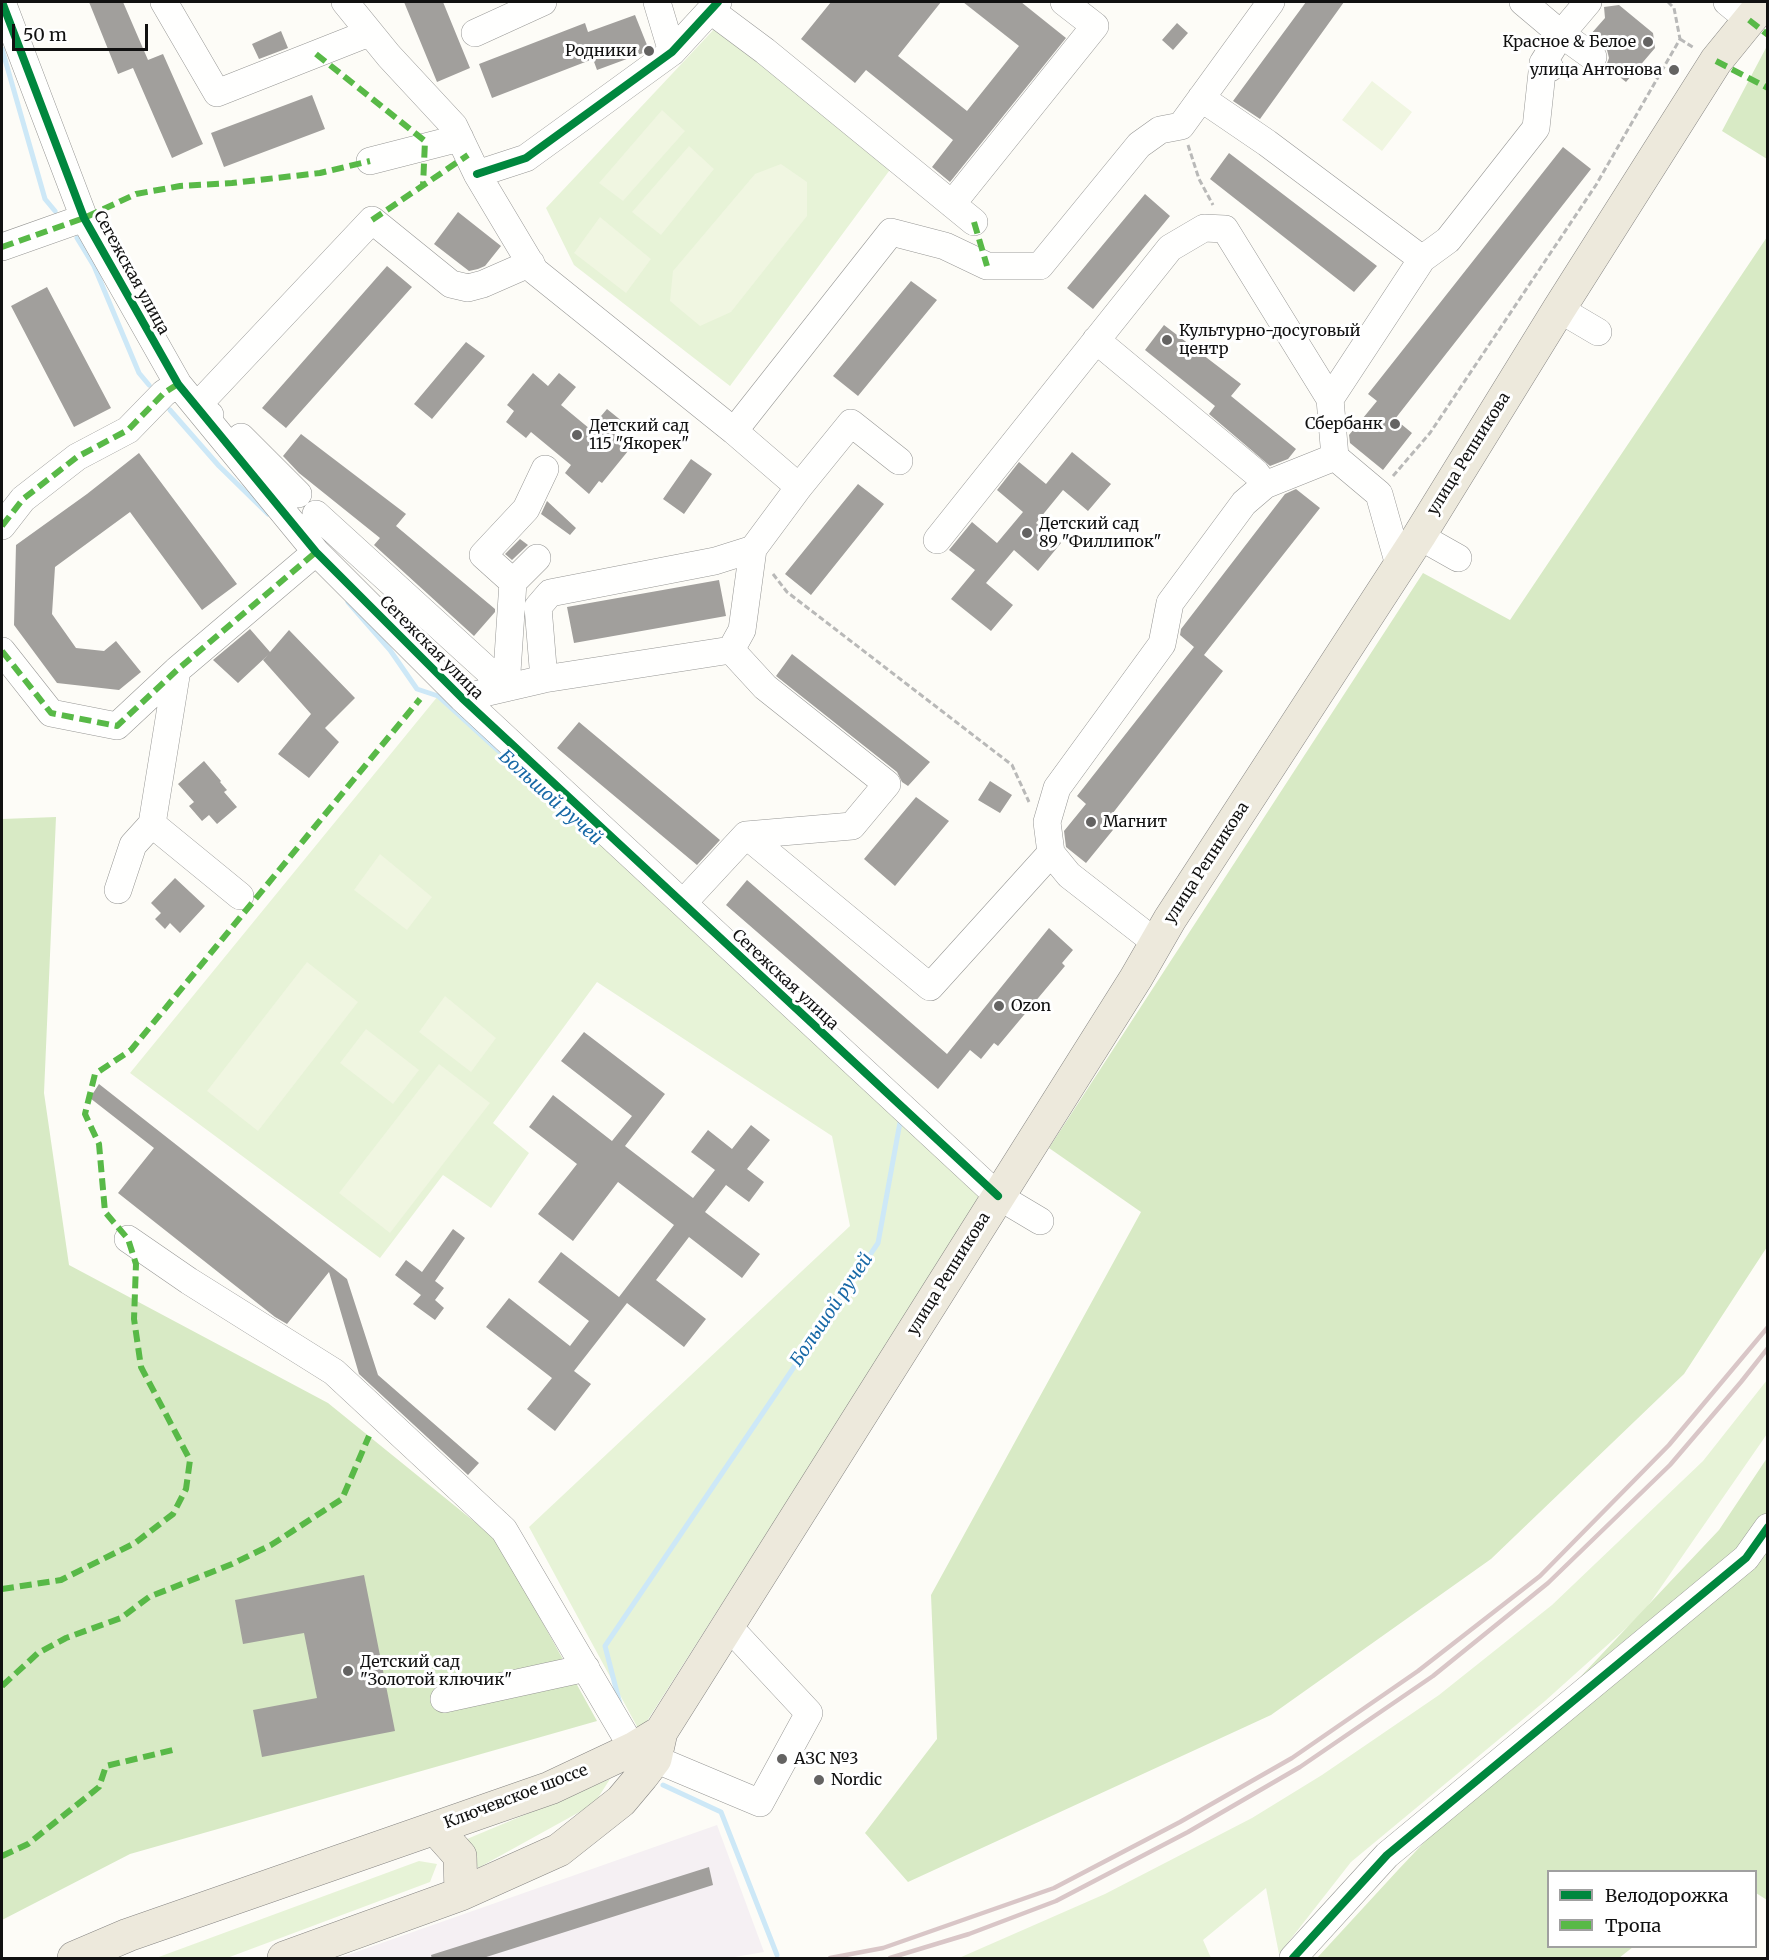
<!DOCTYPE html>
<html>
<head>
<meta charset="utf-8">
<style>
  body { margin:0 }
  #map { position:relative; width:1769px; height:1960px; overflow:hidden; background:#fdfcf7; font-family:Merriweather,serif }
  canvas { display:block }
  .frame { position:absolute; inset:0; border:3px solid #111; pointer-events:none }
  .legend { position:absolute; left:1547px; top:1870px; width:210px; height:78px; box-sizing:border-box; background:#fff; border:2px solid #a0a0a0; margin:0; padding:8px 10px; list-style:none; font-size:18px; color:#111 }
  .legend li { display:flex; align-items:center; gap:12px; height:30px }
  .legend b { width:30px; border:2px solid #a0a0a0 }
  .scale { position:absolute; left:12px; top:24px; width:136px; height:27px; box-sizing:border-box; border:3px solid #111; border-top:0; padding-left:8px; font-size:18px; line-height:21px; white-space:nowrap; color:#111; -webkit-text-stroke:4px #fff; paint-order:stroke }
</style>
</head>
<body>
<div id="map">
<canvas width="1769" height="1960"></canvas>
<div class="frame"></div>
<ul class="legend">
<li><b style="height:8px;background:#00873e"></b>Велодорожка</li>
<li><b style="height:8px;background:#58b947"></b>Тропа</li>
</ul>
<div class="scale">50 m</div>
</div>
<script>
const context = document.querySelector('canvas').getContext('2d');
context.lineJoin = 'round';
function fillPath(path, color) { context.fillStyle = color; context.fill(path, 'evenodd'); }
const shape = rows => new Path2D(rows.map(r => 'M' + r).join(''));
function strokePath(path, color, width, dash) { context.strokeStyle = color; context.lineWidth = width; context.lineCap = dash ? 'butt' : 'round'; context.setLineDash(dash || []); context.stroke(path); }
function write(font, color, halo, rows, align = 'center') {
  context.font = font + ' Merriweather,serif'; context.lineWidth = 6; context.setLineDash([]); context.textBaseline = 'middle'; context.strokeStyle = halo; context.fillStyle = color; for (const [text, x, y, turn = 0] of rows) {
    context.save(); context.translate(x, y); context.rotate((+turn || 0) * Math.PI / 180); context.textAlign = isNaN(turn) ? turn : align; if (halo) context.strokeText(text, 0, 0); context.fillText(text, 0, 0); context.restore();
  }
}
const industrial = shape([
  [717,1825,764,1952,729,1958,339,1958]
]);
const green = shape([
  [718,25,892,167,730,386,574,265,546,208],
  [438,696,984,1193,640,1732,529,1527,850,1226,832,1136,597,982,493,1123,529,1153,491,1208,443,1175,380,1258,130,1073],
  [1767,1380,1767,1434,1643,1613,1545,1701,1351,1862,1279,1954,1266,1888,1203,1940,1211,1958,959,1958,1105,1894,1252,1818,1322,1775,1439,1695,1552,1605,1703,1461],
  [610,1779,594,1804,478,1868,467,1839],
  [419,1861,437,1864,430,1882,227,1958,156,1958]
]);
const forest = shape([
  [1767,46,1767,159,1722,131],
  [1767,237,1767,1247,1684,1374,1491,1559,1271,1715,908,1882,865,1833,937,1739,931,1595,1141,1212,1049,1148,1423,573,1510,620],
  [56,817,44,1093,69,1265,328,1403,497,1540,597,1721,130,1854,2,1920,2,819],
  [1767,1458,1767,1900,1756,1893,1756,1872,1548,1872,1548,1946,1633,1947,1619,1958,1317,1958,1398,1870,1719,1530]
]);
const pitch = shape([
  [1372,81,1412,112,1382,151,1342,120],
  [662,110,685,131,623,201,599,183],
  [689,146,714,169,661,235,632,212],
  [781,164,807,182,807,216,731,312,700,326,670,301,673,271,755,174],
  [600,217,651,259,626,293,574,253],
  [380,854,432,897,407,930,354,890],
  [307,962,358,1002,258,1131,207,1091],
  [445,996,496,1038,471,1072,419,1032],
  [366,1029,419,1070,393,1104,340,1063],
  [439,1064,490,1103,390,1233,339,1193]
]);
const stream = shape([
  [2,49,45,199,55,211],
  [77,238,94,266,139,373,149,385],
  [170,410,219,466,268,514],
  [348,602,390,650,417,689,438,696,559,806],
  [620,1704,605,1646,878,1243,901,1117],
  [663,1785,721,1812,777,1955]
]);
const building = shape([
  [89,2,123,2,148,60,163,54,203,144,172,158,133,68,118,74],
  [404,2,443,2,470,68,437,82],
  [831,2,941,2,898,56,967,111,1019,46,963,2,1021,2,1066,38,950,182,932,167,953,140,866,70,855,83,801,39],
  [1306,2,1344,2,1260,119,1233,101],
  [1619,5,1653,33,1655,48,1626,82,1606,66,1609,58,1607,50,1590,35,1605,18,1604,7],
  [635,15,649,50,643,53,597,70,593,59,492,98,479,64,585,23,588,32],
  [1177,23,1188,33,1173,50,1162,40],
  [281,31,288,48,259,59,252,44],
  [312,95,325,129,224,167,211,133],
  [1563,147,1591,169,1395,419,1412,433,1383,470,1350,443,1349,435,1377,401,1368,394],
  [1229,153,1377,266,1354,292,1210,179],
  [1145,194,1170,216,1093,309,1067,288],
  [458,212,501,246,485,266,478,269,469,271,434,244],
  [387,266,412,287,286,428,262,408],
  [911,281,937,300,858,396,833,376],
  [47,287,111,408,74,427,11,306],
  [1164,325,1241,384,1231,396,1296,449,1288,459,1270,466,1209,414,1215,406,1145,350],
  [466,342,485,356,432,419,414,404],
  [533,373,548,386,559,373,576,387,561,405,590,429,607,409,628,426,615,442,628,451,602,483,599,481,589,494,565,473,571,465,531,432,526,438,506,422,514,411,507,405],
  [301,434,406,514,396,526,495,609,495,612,474,636,374,545,380,538,299,473,283,456],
  [1072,452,1111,484,1088,511,1063,490,1036,523,1061,543,1038,571,1014,550,986,583,1013,605,991,631,951,599,975,570,949,550,972,522,997,543,1023,512,997,490,1019,462,1046,484],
  [139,453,237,584,202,610,130,512,55,567,52,614,76,648,104,651,116,641,141,672,119,690,57,683,14,625,16,545,87,494],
  [691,459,712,474,684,514,663,499],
  [858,484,884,504,811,595,785,574],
  [1296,489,1320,508,1204,655,1223,671,1109,818,1117,825,1086,863,1066,847,1064,831,1086,804,1077,796,1194,647,1180,635,1181,629,1285,494],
  [547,501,576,528,570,535,541,514],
  [520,539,528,545,512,560,505,554],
  [719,580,726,616,574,643,567,607],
  [250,629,270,652,289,630,355,698,325,728,339,742,309,778,278,754,311,714,263,660,268,655,238,683,213,660],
  [792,654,930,762,908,786,902,782,897,772,776,676],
  [579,722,720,840,697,865,557,748],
  [204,761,221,781,220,782,227,790,224,792,237,807,217,824,209,815,202,821,189,806,194,802,178,784],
  [990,781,1012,795,1000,813,978,800],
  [916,797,949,821,895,886,864,859],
  [175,878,205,906,180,933,170,923,165,929,155,919,161,913,151,903],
  [747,880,947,1054,1049,928,1073,950,1062,963,1065,966,998,1046,994,1043,981,1059,970,1050,938,1089,726,905],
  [584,1032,665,1094,625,1146,693,1198,715,1170,691,1152,708,1130,732,1149,751,1125,770,1140,747,1169,764,1182,749,1202,726,1185,705,1212,760,1254,742,1278,689,1237,656,1280,706,1319,684,1347,627,1303,574,1371,591,1384,555,1431,527,1409,552,1378,486,1327,509,1298,570,1346,589,1321,538,1282,561,1252,619,1297,674,1225,618,1182,573,1241,538,1214,577,1164,529,1127,553,1095,612,1141,632,1116,561,1061],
  [99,1084,347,1279,378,1375,479,1463,468,1475,359,1374,329,1272,287,1324,275,1317,118,1193,154,1148,90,1098],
  [453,1229,465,1238,435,1281,444,1288,435,1300,444,1308,435,1320,413,1304,421,1295,395,1275,406,1260,422,1272],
  [364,1575,395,1731,262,1757,253,1710,317,1698,304,1633,243,1644,235,1600],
  [709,1867,713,1885,480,1959,432,1959,431,1955]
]);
const path = shape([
  [1680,39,1694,48],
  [1188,145,1199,179,1213,205],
  [1393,476,1430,433,1596,185,1680,39,1674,8,1668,2],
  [773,574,787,592,1012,765,1029,802]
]);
const minor = shape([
  [2,2,84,218,178,384,316,552,462,698,998,1196,1040,1221],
  [164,2,217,93,369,33],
  [345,2,389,56,454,126,477,174,535,271,734,431,799,487],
  [657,2,672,52],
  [1523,2,1561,34,1543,63,1550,68],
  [1588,2,1561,34,1593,57],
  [1727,2,1749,20],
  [710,10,765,51,974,222],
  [475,33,543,2],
  [1201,98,1267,143,1422,259],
  [370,161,460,138],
  [477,174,526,158,672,52,718,2],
  [952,204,1095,26,1064,2],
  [2,247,84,218],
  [1559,309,1598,332],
  [1096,340,1256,473,1265,485],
  [1330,399,1422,259,1448,240,1536,128,1543,63],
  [210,415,197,406,372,220,451,284,468,288,483,284,531,263],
  [734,431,891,232,945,246,987,266,1040,266,1139,145,1160,130,1181,126,1271,2],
  [241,437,298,494],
  [316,514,506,687],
  [2,526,23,499,77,457,128,430,164,393,178,384],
  [1419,536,1458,558],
  [937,540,1170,248,1204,228,1225,229,1330,399,1335,457,1379,494,1399,565],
  [513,582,537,558],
  [731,650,765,687,887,784,852,826,746,835],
  [2,651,51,713,117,726,177,670,316,552],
  [544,679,538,607,550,593,715,561,753,549],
  [506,687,513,582,483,555,526,509,545,469],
  [462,698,544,679,731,650,742,630,753,549,799,487,851,423,899,461],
  [152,824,240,896],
  [118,890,133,845,152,824,177,670],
  [683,903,746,835,930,987,1051,853],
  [1155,942,1069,875,1051,853,1047,822,1057,788,1162,644,1170,603,1244,503,1265,485,1335,457],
  [128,1239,189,1281,334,1372,504,1530,633,1749,639,1767],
  [444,1699,586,1668],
  [655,1759,760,1803,809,1713,729,1627],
  [1293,1958,1387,1855,1746,1558,1768,1527]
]);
const major = shape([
  [435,1828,460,1856,461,1894],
  [74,1958,128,1935,550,1788,633,1749,661,1732],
  [284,1958,461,1894,559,1850,621,1801,642,1776,655,1759,661,1732,1136,978,1170,919,1419,536,1559,309,1716,61,1764,2]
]);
const rail = shape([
  [830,1958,883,1948,1054,1888,1180,1822,1292,1758,1418,1671,1540,1576,1669,1445,1768,1327],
  [890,1958,969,1934,1056,1901,1188,1832,1300,1767,1433,1676,1548,1583,1670,1465,1741,1382,1768,1348]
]);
const quiet = shape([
  [1749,20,1768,35],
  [316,54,425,141,423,186],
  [1716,61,1768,88],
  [372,220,468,155],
  [974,222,987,266],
  [2,247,84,218,136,194,180,186,232,183,320,173,370,161],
  [2,526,23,499,77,457,128,430,164,393,178,384],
  [2,651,51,713,117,726,177,670,316,552],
  [2,1589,61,1580,135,1543,173,1514,186,1489,190,1460,141,1367,134,1319,136,1264,128,1239,105,1212,99,1144,85,1114,95,1074,131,1050,420,699],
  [2,1686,38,1653,66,1638,121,1618,149,1597,232,1564,271,1545,342,1499,369,1436],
  [2,1856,28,1844,99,1787,106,1766,177,1749]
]);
const cycleway = shape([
  [2,2,84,218,178,384,316,552,462,698,998,1196],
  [477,174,526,158,672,52,718,2],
  [1293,1958,1387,1855,1746,1558,1768,1527]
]);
const markers = [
  [1648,42,6,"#646362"],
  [649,51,6,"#646362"],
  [1674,70,6,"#646362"],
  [1167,340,6,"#646362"],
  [1395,424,6,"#646362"],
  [577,435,6,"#646362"],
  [1027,533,6,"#646362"],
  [1091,822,6,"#646362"],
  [999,1006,6,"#646362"],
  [348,1671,6,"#646362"],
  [782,1759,6,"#646362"],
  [819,1780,6,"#646362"]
];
const poiNames = [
  ["Красное & Белое",1636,42,"right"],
  ["Родники",637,51,"right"],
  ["улица Антонова",1662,70,"right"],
  ["Культурно-досуговый",1179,331],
  ["центр",1179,349],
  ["Сбербанк",1383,424,"right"],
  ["Детский сад",589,426],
  ["115 \"Якорек\"",589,444],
  ["Детский сад",1039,524],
  ["89 \"Филлипок\"",1039,542],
  ["Магнит",1103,822],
  ["Ozon",1011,1006],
  ["Детский сад",360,1662],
  ["\"Золотой ключик\"",360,1680],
  ["АЗС №3",794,1759],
  ["Nordic",831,1780]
];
const streetNames = [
  ["Сегежская улица",131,273,61],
  ["улица Репникова",1469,454,-58],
  ["Сегежская улица",431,648,45],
  ["улица Репникова",1207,863,-57],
  ["Сегежская улица",785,980,43],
  ["улица Репникова",949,1274,-58],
  ["Ключевское шоссе",516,1797,-21]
];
const waterNames = [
  ["Большой ручей",550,798,42],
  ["Большой ручей",832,1310,-56]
];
fillPath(industrial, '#f5f0f3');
fillPath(green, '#e7f3d7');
fillPath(forest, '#d8eac5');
fillPath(pitch, '#f0f6e1');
strokePath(stream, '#cde8f7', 5);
fillPath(building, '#a19f9c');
strokePath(minor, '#979795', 28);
strokePath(major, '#858482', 34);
strokePath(path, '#b9b9b8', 3, [6, 3]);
strokePath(minor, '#fffffe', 27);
strokePath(major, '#ede9dc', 33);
strokePath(rail, '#d9c6c7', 4.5);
strokePath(quiet, '#58b947', 6, [12, 6]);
strokePath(cycleway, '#00873e', 8);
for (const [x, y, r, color] of markers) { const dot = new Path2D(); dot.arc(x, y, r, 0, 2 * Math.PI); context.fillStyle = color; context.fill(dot); strokePath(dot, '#fff', 2); }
write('16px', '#111', '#fff', poiNames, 'left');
write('16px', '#111', '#fff', streetNames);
write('italic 18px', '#1768a6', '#fff', waterNames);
</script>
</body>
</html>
